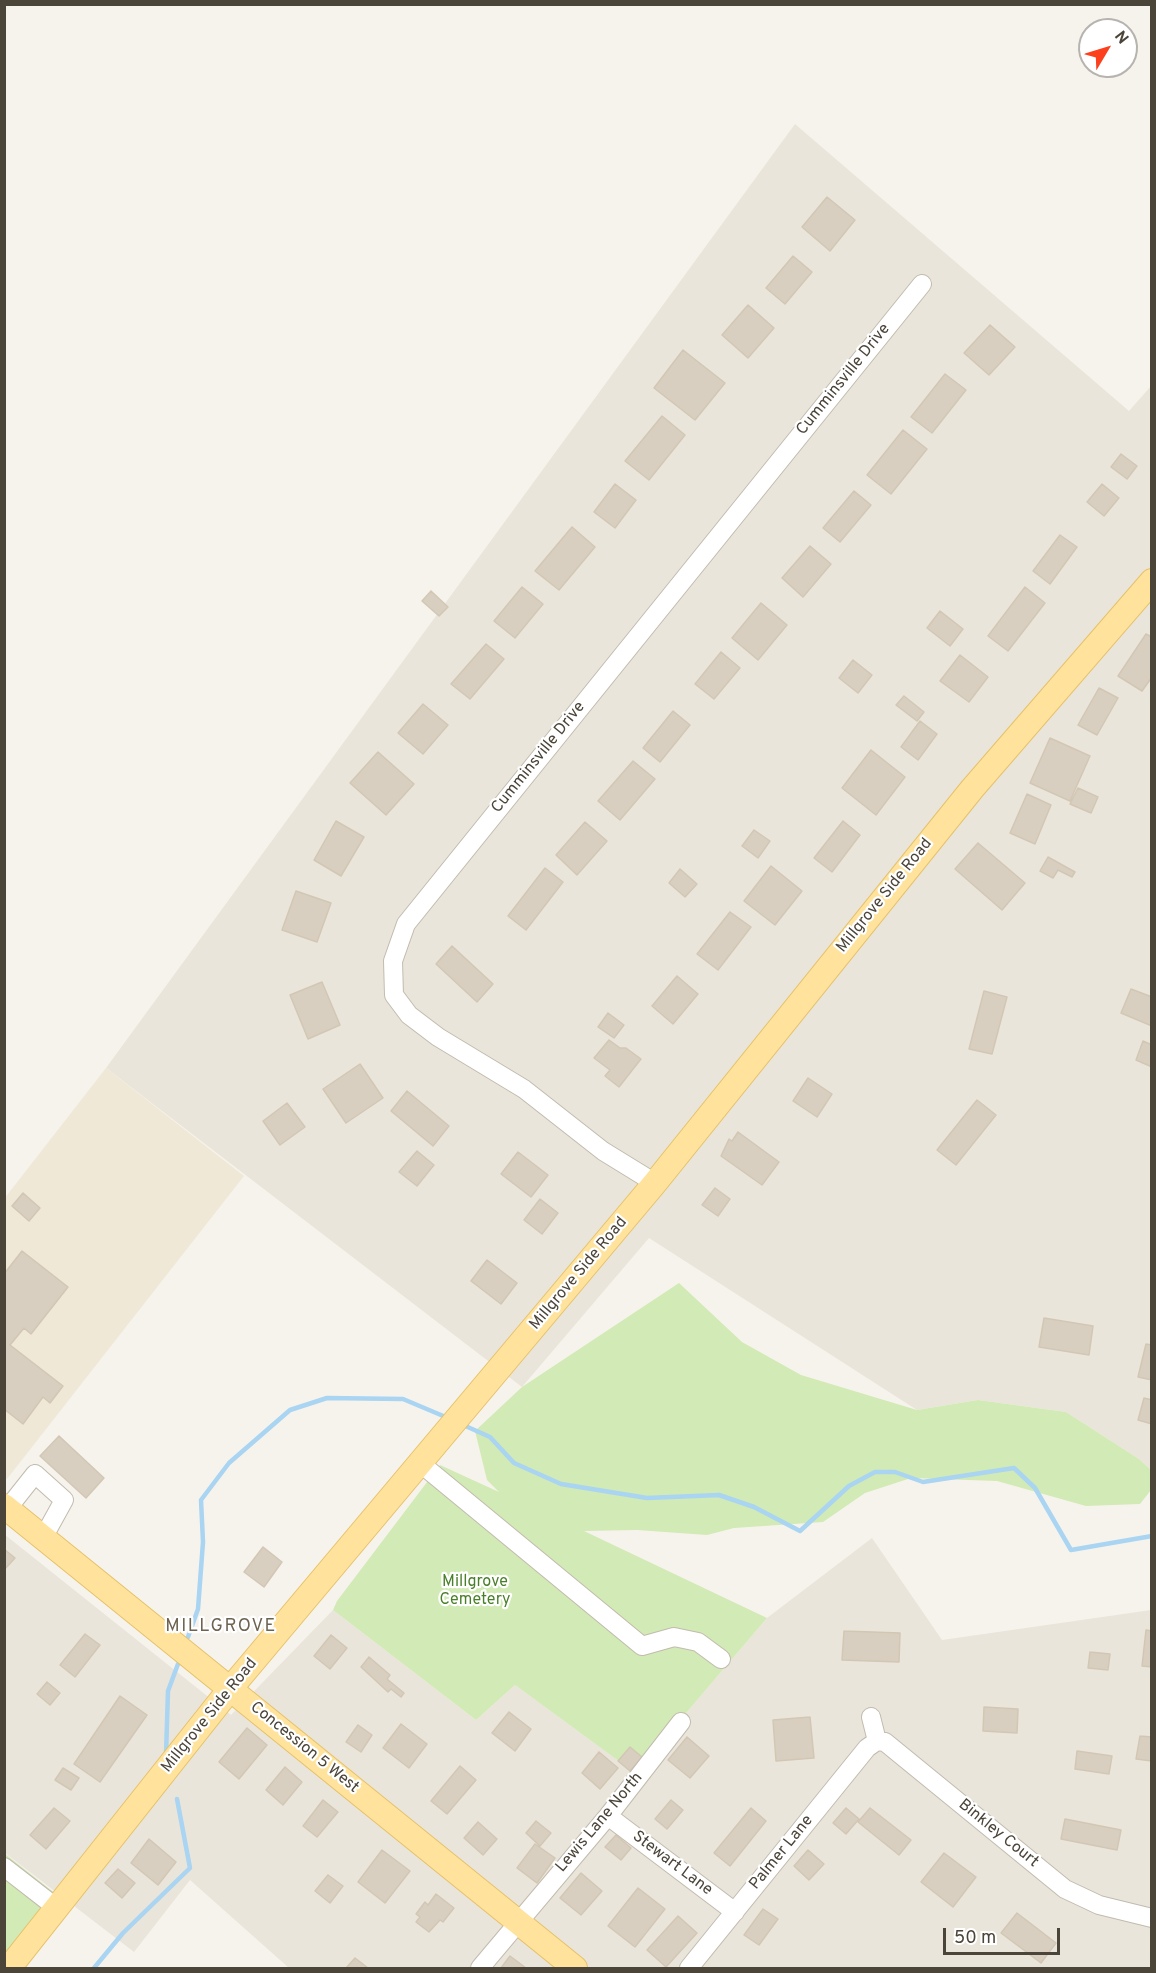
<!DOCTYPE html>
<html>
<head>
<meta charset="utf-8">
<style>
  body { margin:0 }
  #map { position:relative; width:1156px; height:1973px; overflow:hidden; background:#f6f3ec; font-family:Overpass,sans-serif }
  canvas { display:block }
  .frame { position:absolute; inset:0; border:6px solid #4b4439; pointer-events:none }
  .north { position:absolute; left:1078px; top:18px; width:60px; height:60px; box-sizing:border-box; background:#fff; border:2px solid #b7b4b0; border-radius:50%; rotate:52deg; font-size:16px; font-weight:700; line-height:24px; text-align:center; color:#4b4439 }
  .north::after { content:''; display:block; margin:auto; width:21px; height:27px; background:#fc3f1d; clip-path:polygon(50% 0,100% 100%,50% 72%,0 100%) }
  .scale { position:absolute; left:943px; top:1928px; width:117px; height:27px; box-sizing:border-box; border:3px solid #4b4439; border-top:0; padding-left:8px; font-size:18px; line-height:21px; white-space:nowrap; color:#4b4439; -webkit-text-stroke:4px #fff; paint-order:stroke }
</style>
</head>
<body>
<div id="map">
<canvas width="1156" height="1973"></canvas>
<div class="frame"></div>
<div class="north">N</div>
<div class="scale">50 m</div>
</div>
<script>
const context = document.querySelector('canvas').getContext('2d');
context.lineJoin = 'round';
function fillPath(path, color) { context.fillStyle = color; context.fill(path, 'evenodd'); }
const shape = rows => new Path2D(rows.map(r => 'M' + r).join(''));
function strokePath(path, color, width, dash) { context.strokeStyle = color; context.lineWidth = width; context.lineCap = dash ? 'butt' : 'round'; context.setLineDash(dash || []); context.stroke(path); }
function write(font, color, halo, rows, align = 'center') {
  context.font = font + ' Overpass,sans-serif'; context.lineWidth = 4.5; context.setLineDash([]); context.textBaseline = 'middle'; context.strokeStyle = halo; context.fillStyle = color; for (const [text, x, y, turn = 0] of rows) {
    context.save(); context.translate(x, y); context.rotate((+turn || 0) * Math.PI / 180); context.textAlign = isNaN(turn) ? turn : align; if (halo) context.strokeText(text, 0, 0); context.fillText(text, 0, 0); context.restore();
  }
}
const residential = shape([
  [795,124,1129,411,1151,386,1151,1470,1139,1459,1066,1412,978,1400,917,1410,649,1238,522,1387,106,1068],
  [4,1534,231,1715,333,1610,476,1720,515,1685,635,1773,767,1618,872,1538,942,1640,1151,1610,1151,1968,289,1968,190,1880,134,1952,5,1853]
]);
const education = shape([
  [106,1068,244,1176,7,1479,4,1477,4,1199]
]);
const green = shape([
  [679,1283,742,1342,801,1375,917,1410,978,1400,1066,1412,1139,1459,1151,1470,1151,1490,1140,1504,1086,1506,997,1481,911,1478,865,1493,823,1522,734,1528,707,1535,637,1530,584,1531,767,1618,635,1773,515,1685,476,1720,333,1610,337,1601,440,1465,499,1492,487,1480,475,1431,522,1387],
  [4,1853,66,1902,5,1968]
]);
const stream = shape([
  [461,1424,490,1437,514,1463,561,1484,647,1498,719,1495,754,1507,800,1531,849,1486,875,1472,895,1472,923,1482,1014,1468,1035,1488,1071,1550,1152,1536],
  [188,1637,198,1609,203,1542,201,1500,229,1463,290,1410,327,1398,403,1399,448,1418],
  [166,1754,168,1691,178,1664],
  [94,1968,123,1933,190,1868,177,1799]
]);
const building = shape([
  [827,197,855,220,830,251,802,227,827,197],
  [793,256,812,272,785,304,766,288,793,256],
  [748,305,774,328,748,358,722,335,748,305],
  [990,325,1015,347,989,375,964,353,990,325],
  [683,350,725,383,695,420,654,388,683,350],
  [945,374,966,390,932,433,911,417,945,374],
  [662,416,685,435,649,480,625,461,662,416],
  [903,430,927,449,891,494,867,475,903,430],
  [1121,454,1137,466,1127,479,1111,467,1121,454],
  [615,484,636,500,615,528,594,512,615,484],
  [1102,484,1119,498,1104,516,1087,502,1102,484],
  [854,491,871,505,840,542,823,528,854,491],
  [572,527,595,547,559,590,535,571,572,527],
  [1060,535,1077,547,1050,584,1033,571,1060,535],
  [810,546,831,564,803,597,782,578,810,546],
  [522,587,543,604,515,638,494,621,522,587],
  [1025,587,1045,603,1008,651,988,636,1025,587],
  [431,591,448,607,439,616,422,601,431,591],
  [761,603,787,625,758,660,732,638,761,603],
  [940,611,963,629,950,646,927,628,940,611],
  [1146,634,1152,637,1152,677,1142,691,1118,676,1146,634],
  [486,644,504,659,470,699,451,684,486,644],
  [721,652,740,668,714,699,695,684,721,652],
  [960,655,988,677,969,702,940,681,960,655],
  [853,660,872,675,858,693,839,678,853,660],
  [1099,688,1118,698,1097,735,1078,725,1099,688],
  [904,696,924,712,917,721,896,705,904,696],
  [423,704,448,725,423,754,398,733,423,704],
  [673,711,690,725,660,762,643,748,673,711],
  [920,721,937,734,918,760,901,747,920,721],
  [1050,738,1090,756,1070,801,1030,783,1050,738],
  [871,750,905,777,876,815,842,788,871,750],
  [378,752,414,784,386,815,350,783,378,752],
  [633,761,655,779,620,820,598,801,633,761],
  [1078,788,1098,797,1091,813,1070,804,1078,788],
  [1027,794,1051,805,1035,844,1010,833,1027,794],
  [336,821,364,837,341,876,314,860,336,821],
  [843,821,860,835,832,872,814,858,843,821],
  [585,822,607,841,577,875,556,855,585,822],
  [754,830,770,841,758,858,742,846,754,830],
  [978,843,1025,883,1002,910,955,869,978,843],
  [1048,857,1075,872,1072,877,1058,870,1053,878,1040,871,1048,857],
  [771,866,802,891,775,925,744,901,771,866],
  [545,868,563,882,526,930,508,916,545,868],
  [680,869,697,884,685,897,669,883,680,869],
  [296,891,331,903,317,942,282,930,296,891],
  [730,912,751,927,718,970,697,954,730,912],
  [452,946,493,984,477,1002,436,964,452,946],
  [677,976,698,994,673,1024,652,1006,677,976],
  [322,982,340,1025,308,1039,290,995,322,982],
  [1131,989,1152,997,1152,1026,1121,1013,1131,989],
  [984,991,1007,997,992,1054,969,1049,984,991],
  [608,1013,624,1025,614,1038,598,1027,608,1013],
  [609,1040,620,1048,626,1048,641,1059,619,1087,605,1076,610,1070,594,1058,609,1040],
  [1143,1041,1152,1045,1152,1067,1136,1060,1143,1041],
  [360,1064,383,1098,346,1123,323,1089,360,1064],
  [808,1078,832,1094,817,1117,793,1101,808,1078],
  [407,1091,449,1126,433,1146,391,1111,407,1091],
  [977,1100,996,1115,956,1165,937,1150,977,1100],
  [287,1103,305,1127,280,1145,263,1121,287,1103],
  [738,1132,779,1162,762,1185,721,1156,729,1139,732,1141,738,1132],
  [417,1151,434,1165,417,1186,399,1172,417,1151],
  [518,1152,548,1175,531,1197,501,1174,518,1152],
  [715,1188,730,1199,718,1216,702,1205,715,1188],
  [23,1193,40,1208,29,1221,12,1206,23,1193],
  [540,1199,558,1213,542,1234,524,1220,540,1199],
  [22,1251,68,1287,31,1334,24,1328,10,1345,63,1386,50,1403,43,1397,23,1424,4,1409,4,1274,22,1251],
  [487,1260,517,1283,501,1304,471,1281,487,1260],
  [1044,1318,1093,1326,1089,1355,1039,1347,1044,1318],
  [1146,1344,1152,1345,1152,1380,1138,1377,1146,1344],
  [1144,1398,1152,1400,1152,1424,1138,1420,1144,1398],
  [59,1436,104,1478,86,1498,40,1456,59,1436],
  [263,1547,282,1562,264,1587,244,1572,263,1547],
  [4,1549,15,1558,4,1570,4,1549],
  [1146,1630,1152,1631,1152,1667,1142,1666,1146,1630],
  [844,1631,900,1633,899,1662,842,1660,844,1631],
  [85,1634,100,1645,75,1677,60,1665,85,1634],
  [331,1635,347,1648,330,1669,314,1656,331,1635],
  [1090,1652,1110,1654,1108,1670,1088,1668,1090,1652],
  [369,1657,390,1675,387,1679,404,1693,401,1697,391,1689,388,1692,361,1667,369,1657],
  [47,1682,60,1693,50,1705,37,1694,47,1682],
  [120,1696,147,1715,100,1782,74,1764,120,1696],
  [984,1707,1018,1709,1017,1733,983,1731,984,1707],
  [509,1712,531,1729,515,1751,492,1733,509,1712],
  [810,1717,814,1758,776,1761,773,1720,810,1717],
  [401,1724,427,1744,409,1768,383,1748,401,1724],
  [358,1725,372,1735,361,1752,346,1742,358,1725],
  [247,1728,267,1745,239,1779,219,1762,247,1728],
  [1140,1736,1152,1737,1152,1761,1136,1759,1140,1736],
  [687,1737,709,1756,690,1778,668,1760,687,1737],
  [630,1747,642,1757,630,1771,618,1761,630,1747],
  [1077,1751,1112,1756,1109,1774,1075,1769,1077,1751],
  [599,1752,618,1768,600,1789,582,1773,599,1752],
  [460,1766,476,1780,447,1814,431,1801,460,1766],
  [285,1767,302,1782,283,1805,266,1790,285,1767],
  [63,1768,79,1778,71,1790,55,1780,63,1768],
  [323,1800,338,1812,317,1837,303,1826,323,1800],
  [671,1800,683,1810,667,1829,655,1819,671,1800],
  [54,1808,70,1821,46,1849,30,1835,54,1808],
  [751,1808,766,1821,730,1866,714,1853,751,1808],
  [846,1808,859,1819,846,1834,833,1823,846,1808],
  [870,1808,911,1840,899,1855,858,1822,870,1808],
  [1065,1819,1121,1830,1117,1850,1061,1839,1065,1819],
  [536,1821,551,1833,540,1846,526,1833,536,1821],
  [478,1822,497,1839,483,1855,464,1838,478,1822],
  [616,1835,631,1848,621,1860,605,1847,616,1835],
  [149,1839,176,1862,158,1885,131,1863,149,1839],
  [535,1844,555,1858,537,1883,517,1868,535,1844],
  [382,1850,410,1871,385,1903,358,1882,382,1850],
  [808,1850,824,1864,809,1880,794,1866,808,1850],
  [944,1853,976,1877,953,1907,921,1882,944,1853],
  [118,1869,135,1883,122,1898,105,1883,118,1869],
  [581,1873,602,1891,581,1915,560,1898,581,1873],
  [328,1875,343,1886,330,1903,315,1891,328,1875],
  [638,1888,665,1909,635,1947,608,1926,638,1888],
  [436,1894,454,1908,443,1922,440,1920,429,1932,416,1922,420,1917,416,1914,425,1902,428,1905,436,1894],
  [763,1909,778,1919,759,1945,744,1935,763,1909],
  [1017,1913,1056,1943,1041,1963,1001,1933,1017,1913],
  [678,1916,697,1933,666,1967,647,1950,678,1916],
  [510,1956,526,1968,501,1968,510,1956],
  [355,1958,368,1968,346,1968,355,1958]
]);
const minor = shape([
  [655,1183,603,1151,524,1089,438,1037,409,1015,394,995,393,961,406,924,922,284],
  [420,1463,642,1646,674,1637,698,1642,721,1659],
  [8,1508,35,1474,64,1500,43,1538],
  [871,1717,877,1741],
  [877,1741,885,1742,1065,1889,1099,1905,1152,1918],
  [608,1816,735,1912],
  [4,1867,58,1909],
  [480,1968,608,1816,681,1722],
  [689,1968,867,1748,877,1741]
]);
const major = shape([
  [4,1506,575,1968],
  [9,1968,230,1689,655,1183,972,789,1152,581]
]);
const streetNames = [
  ["Cumminsville Drive",844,380,-51],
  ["Cumminsville Drive",539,758,-51],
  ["Millgrove Side Road",885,896,-51],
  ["Millgrove Side Road",579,1274,-50],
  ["Millgrove Side Road",210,1716,-51],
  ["Concession 5 West",304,1748,39],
  ["Lewis Lane North",600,1823,-50],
  ["Binkley Court",998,1834,39],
  ["Palmer Lane",782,1853,-51],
  ["Stewart Lane",672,1864,37]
];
const parkNames = [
  ["Millgrove",475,1583],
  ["Cemetery",475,1601]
];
const neighbourhoodNames = [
  ["MILLGROVE",221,1627]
];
fillPath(residential, '#eae5da');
fillPath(education, '#efe8d6');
fillPath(green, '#d2eab5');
strokePath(stream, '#a9d4f2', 4.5);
fillPath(building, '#d8cfc1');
strokePath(building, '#d3c7b4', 1.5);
strokePath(minor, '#c2bbae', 20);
strokePath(major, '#e6c16a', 26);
strokePath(minor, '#fff', 18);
strokePath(major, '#ffe39c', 24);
write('16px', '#4b4439', '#fff', streetNames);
write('16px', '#4a7f2a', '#fff', parkNames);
context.letterSpacing = '1.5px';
write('18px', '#6e6250', '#fff', neighbourhoodNames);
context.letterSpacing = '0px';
</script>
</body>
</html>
